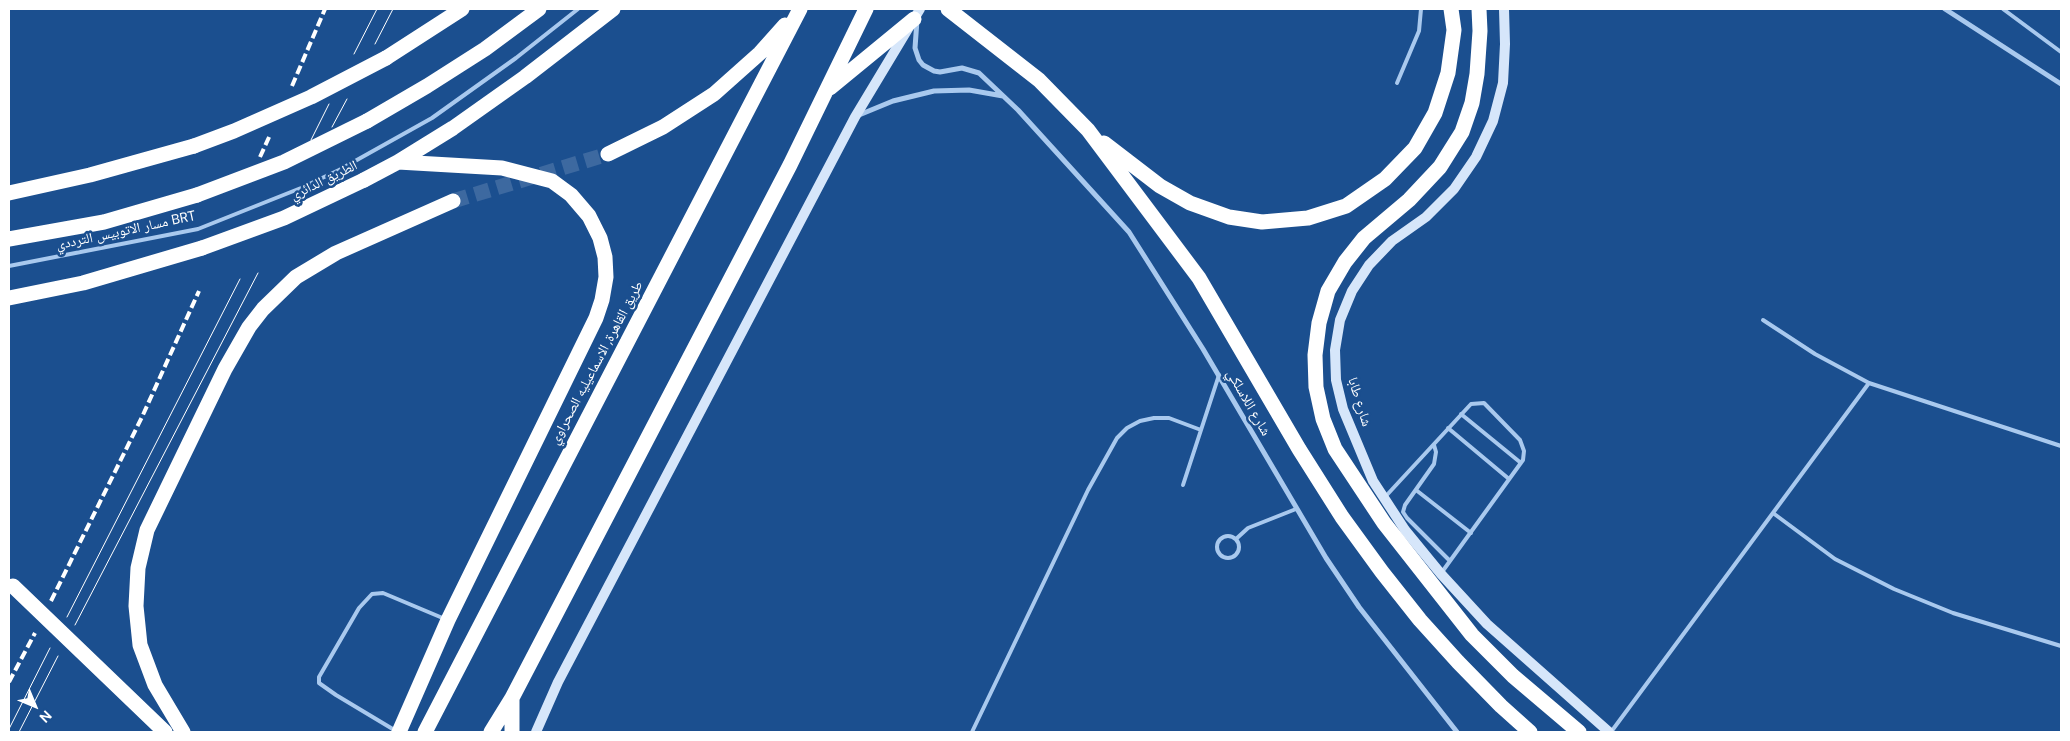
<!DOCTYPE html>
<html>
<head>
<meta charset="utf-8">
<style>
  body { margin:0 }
  #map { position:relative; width:2070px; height:741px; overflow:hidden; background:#1b4f8f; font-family:"DM Sans",sans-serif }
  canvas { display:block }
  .frame { position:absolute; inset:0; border:10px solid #fff; pointer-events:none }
  .north { position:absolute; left:10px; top:681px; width:50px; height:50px; -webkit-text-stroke:4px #1b4f8f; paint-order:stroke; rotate:135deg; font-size:14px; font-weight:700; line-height:20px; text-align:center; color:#fff }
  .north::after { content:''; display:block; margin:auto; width:18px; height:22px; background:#fff; clip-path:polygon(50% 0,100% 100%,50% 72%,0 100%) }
</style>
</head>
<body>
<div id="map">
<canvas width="2070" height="741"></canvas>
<div class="frame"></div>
<div class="north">N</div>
</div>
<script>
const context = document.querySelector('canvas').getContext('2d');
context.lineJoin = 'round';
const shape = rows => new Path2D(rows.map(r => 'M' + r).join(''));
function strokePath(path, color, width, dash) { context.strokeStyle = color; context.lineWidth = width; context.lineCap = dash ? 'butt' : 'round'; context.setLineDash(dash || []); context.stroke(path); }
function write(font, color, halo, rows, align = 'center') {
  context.font = font + ' "DM Sans","Noto Naskh Arabic",sans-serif'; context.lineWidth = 5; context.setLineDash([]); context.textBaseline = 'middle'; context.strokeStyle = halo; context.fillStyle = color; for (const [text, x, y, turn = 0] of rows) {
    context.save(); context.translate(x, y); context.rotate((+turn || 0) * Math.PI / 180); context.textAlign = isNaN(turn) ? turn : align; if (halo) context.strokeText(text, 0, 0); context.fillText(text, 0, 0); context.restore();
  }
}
const highwayTunnel = shape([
  [453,201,608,154]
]);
const lane = shape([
  [2003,9,2061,52],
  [1397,83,1419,31,1421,9],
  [9,266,198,229,301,188,339,170,432,118,516,58,578,9],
  [1763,320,1815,354,1869,383,2061,446],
  [1461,414,1521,463],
  [1448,428,1509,479],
  [1434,445,1436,452,1434,464,1405,505,1403,512,1407,518,1450,561],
  [1183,485,1219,375],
  [1416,490,1471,533],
  [1385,497,1471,404,1484,403,1520,440,1524,451,1523,460,1442,572],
  [1773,513,1835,559,1894,589,1953,613,2061,646],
  '1217 547a11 11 0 1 1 22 0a11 11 0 1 1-22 0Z',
  [1236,539,1248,528,1296,509],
  [396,731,336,695,319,683,319,677,359,608,372,594,383,593,445,619],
  [972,732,1088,490,1117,438,1127,428,1140,421,1154,418,1169,418,1201,430],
  [1611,732,1869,383]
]);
const street = shape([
  [1945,9,2061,84],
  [917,20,915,48,919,60,923,65,934,71,940,72,962,68,979,73,1018,110,1129,232,1203,349,1326,558,1359,607,1457,732],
  [859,115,893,101,934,91,969,90,1003,96]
]);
const secondary = shape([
  [1504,9,1505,44,1503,83,1493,121,1476,157,1454,189,1426,217,1392,241,1369,265,1352,291,1340,320,1335,350,1336,380,1343,409,1373,481,1405,530,1441,574,1487,624,1609,732],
  [536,732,558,682,855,117,920,9]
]);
const highway = shape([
  [948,9,1039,80,1088,130,1199,278,1299,449,1342,517,1382,572,1420,620,1458,662,1501,706,1530,732],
  [1479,9,1480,31,1477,74,1472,103,1462,132,1440,167,1409,200,1364,238,1345,262,1328,291,1319,323,1315,355,1316,387,1323,419,1335,449,1384,523,1472,635,1513,676,1579,732],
  [386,58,462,9],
  [830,88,914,19],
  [367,121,427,86,485,49,539,9],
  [1104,143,1160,186,1190,203,1229,217,1262,222,1308,218,1346,206,1385,179,1415,148,1435,113,1448,73,1454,30,1451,9],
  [608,154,663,127,714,94,760,53,785,25],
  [398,162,502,168,552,181,571,195,589,216,600,238,605,257,606,277,602,300,596,318,448,620,399,732],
  [364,180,398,162,453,128,525,77,613,9],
  [9,193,90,175,194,146],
  [9,239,104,222,197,195],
  [9,298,83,283,202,248],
  [512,699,512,732],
  [183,732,155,685,140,645,136,606,138,568,147,530,225,369,249,327,263,309,296,277,336,253,453,201],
  [425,732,800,9],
  [491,732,512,698,790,165,866,9]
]);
const tram = shape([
  [375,44,393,9],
  [354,54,377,9],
  [332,127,347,99],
  [311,140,329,104],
  [67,617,240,279],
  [75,625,258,273],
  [9,729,50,648],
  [19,732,58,656]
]);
const rail = shape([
  [292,86,325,9],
  [260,157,270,135],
  [51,601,142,417,199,291],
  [9,682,35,633]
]);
const highwayBridge = shape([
  [194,146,234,131,311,97,386,58],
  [197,195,284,162,367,121],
  [202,248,284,218,364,180],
  [13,586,165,732]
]);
const streetNames = [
  ["الطريق الدائري",324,181,-26],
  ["مسار الاتوبيس الترددي BRT",126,231,-12],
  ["طريق القاهرة, الاسماعيليه الصحراوي",597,363,-62],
  ["شارع طابا",1359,402,73],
  ["شارع اللاسلكي",1248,403,60]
];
strokePath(highwayTunnel, '#3d69a0', 15, [15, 8]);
strokePath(lane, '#a9c9ee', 4);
strokePath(street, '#a9c9ee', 5);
strokePath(secondary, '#d6e6fa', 10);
strokePath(highway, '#fff', 15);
strokePath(tram, '#fff', 1);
strokePath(rail, '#fff', 4, [9, 4]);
strokePath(highwayBridge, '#fff', 15);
write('14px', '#fff', '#1b4f8f', streetNames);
</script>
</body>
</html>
